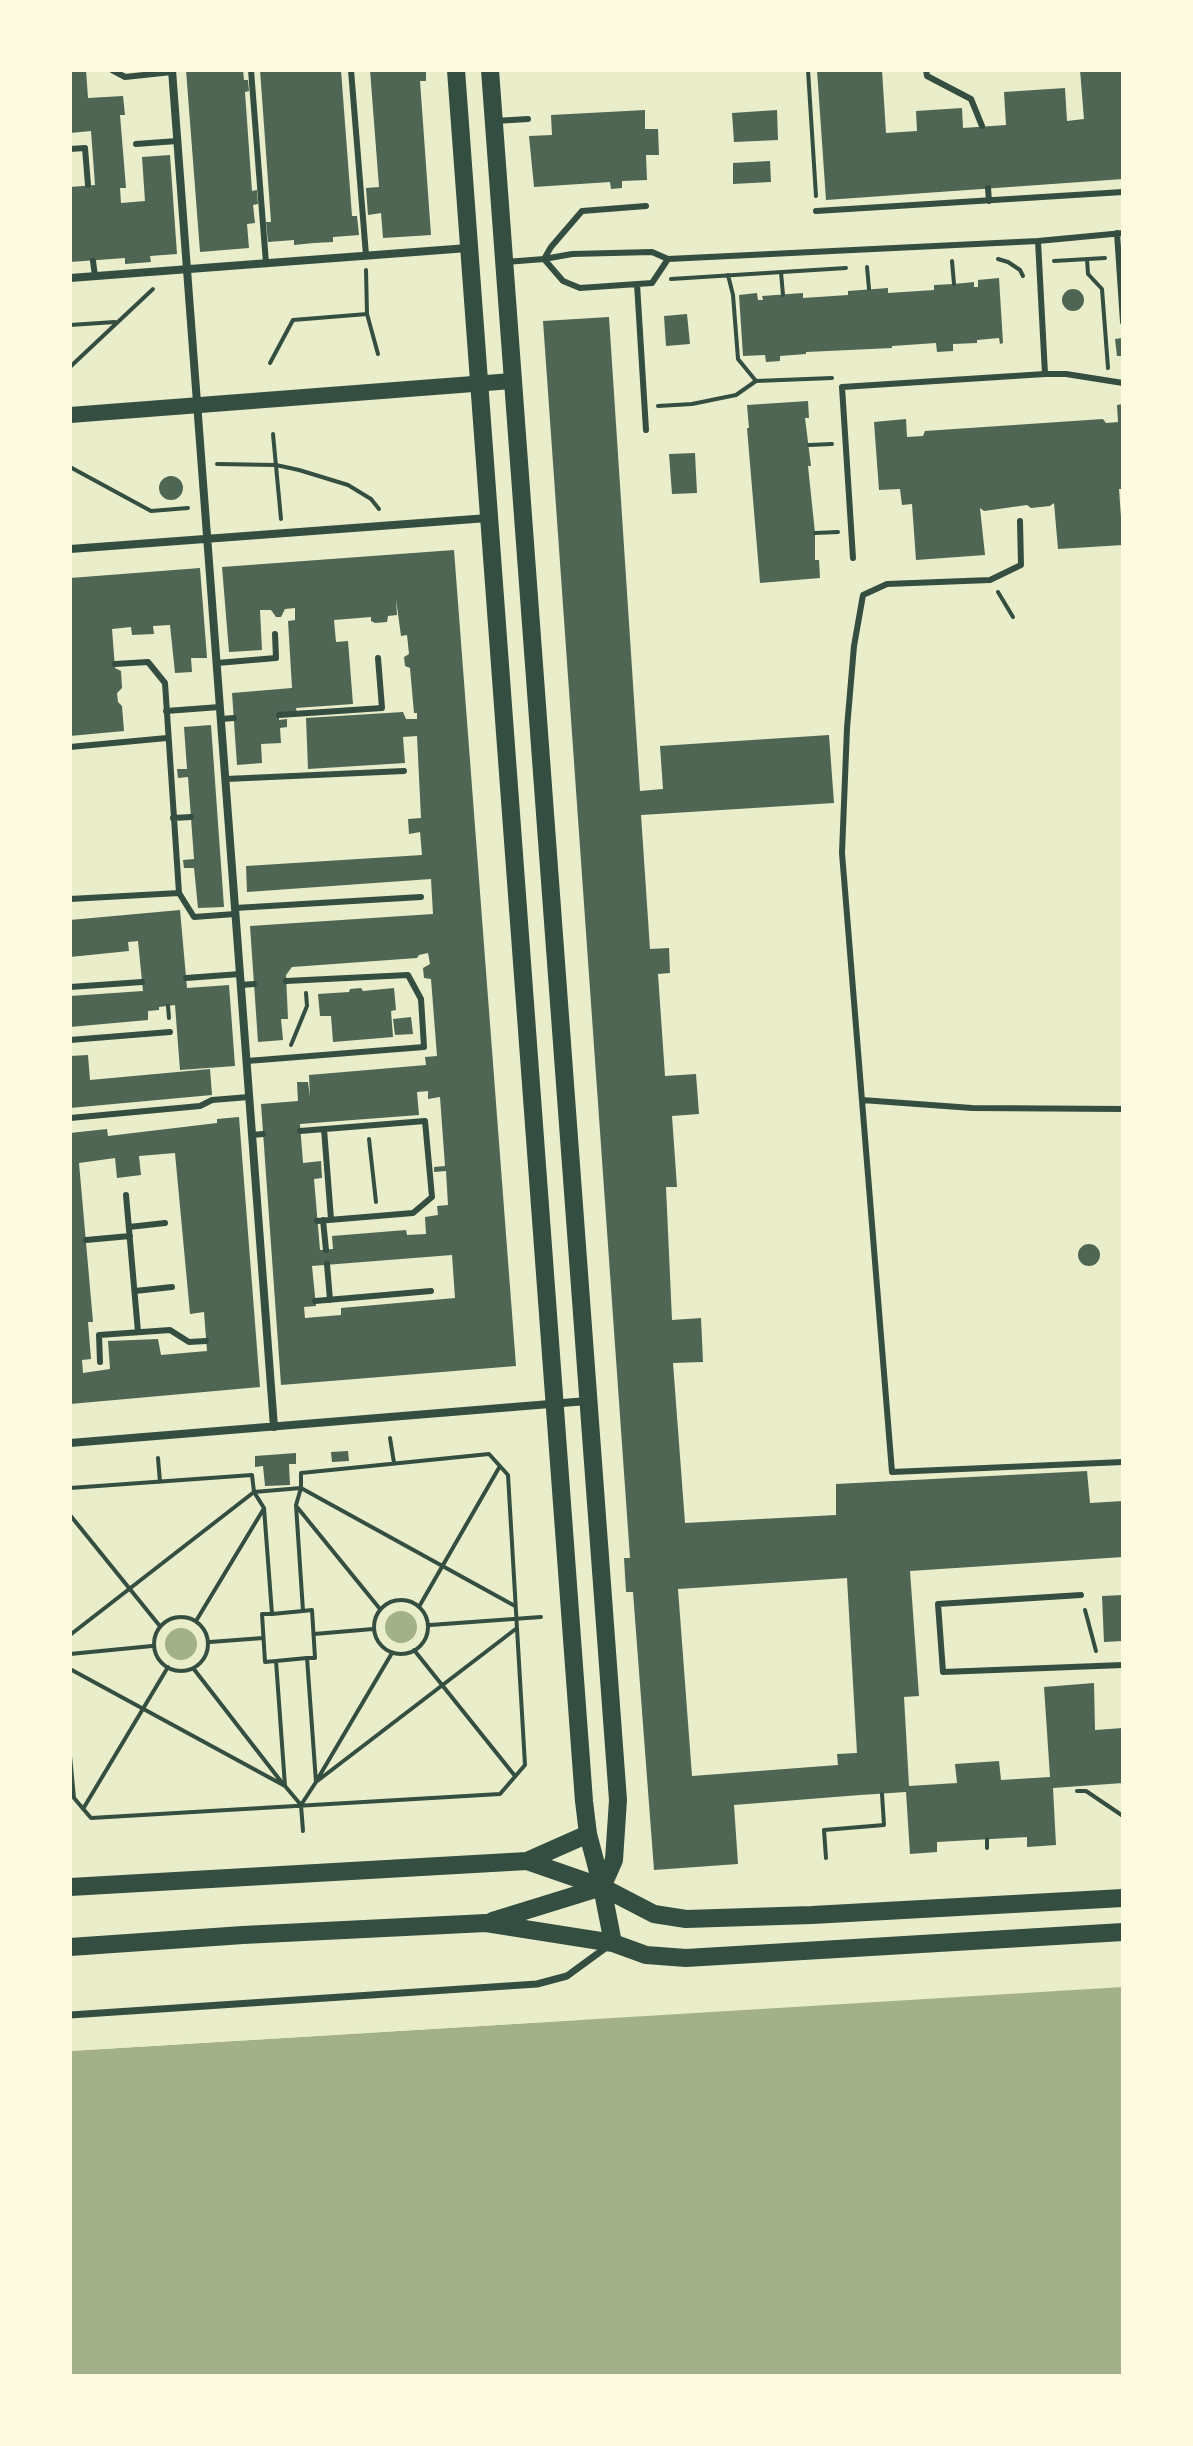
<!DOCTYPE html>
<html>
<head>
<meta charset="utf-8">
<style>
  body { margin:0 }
  #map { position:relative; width:1193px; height:2446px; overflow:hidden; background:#e9edc9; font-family:"IBM Plex Sans",sans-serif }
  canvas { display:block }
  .frame { position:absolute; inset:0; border:72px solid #fefae0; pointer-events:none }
</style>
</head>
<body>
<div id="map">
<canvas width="1193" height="2446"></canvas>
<div class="frame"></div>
</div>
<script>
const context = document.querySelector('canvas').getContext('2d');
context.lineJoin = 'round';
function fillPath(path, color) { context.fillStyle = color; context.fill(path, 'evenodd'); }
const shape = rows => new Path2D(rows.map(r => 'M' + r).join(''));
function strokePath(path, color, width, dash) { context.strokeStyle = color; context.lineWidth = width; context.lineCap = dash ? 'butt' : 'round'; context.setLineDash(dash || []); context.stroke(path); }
const water = shape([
  '385 1627a16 16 0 1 1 32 0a16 16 0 1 1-32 0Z',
  '165 1644a16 16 0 1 1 32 0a16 16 0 1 1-32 0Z',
  [1123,1987,1123,2376,70,2376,70,2051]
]);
const pier = shape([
  [578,2016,579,2020,70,2051,70,2047]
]);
const building = shape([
  [86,70,88,98,123,96,125,115,120,115,126,188,120,188,121,203,145,201,142,157,170,155,177,254,150,256,151,262,125,264,125,258,70,262,70,187,95,185,91,131,70,133,70,72],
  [186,70,243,70,244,80,248,80,249,91,245,92,252,191,257,190,258,204,253,205,255,223,247,224,249,248,200,252],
  [260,70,341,70,352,216,357,216,359,235,333,237,333,242,314,243,294,245,294,240,268,242,266,222,271,222],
  [370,70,426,70,426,81,420,81,431,235,383,238,381,213,368,215,366,188,379,187],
  [817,70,882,70,886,133,917,131,916,111,962,108,963,128,1006,125,1004,92,1065,88,1067,121,1084,119,1080,70,1123,70,1123,179,826,200],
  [645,110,645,129,658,129,659,155,646,155,647,180,622,181,622,188,611,189,610,182,534,187,529,136,552,135,551,115],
  [777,110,778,140,734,142,732,113],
  [770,161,771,182,733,184,733,163],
  [999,278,1003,343,1000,344,999,338,977,340,977,343,953,344,953,351,937,352,936,343,892,346,892,348,806,352,806,354,780,356,780,361,766,362,765,355,743,356,739,295,757,293,758,300,763,300,762,296,803,293,803,298,848,295,848,291,888,288,888,293,934,290,934,285,954,284,974,282,974,287,978,287,978,280],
  '1062 300a11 11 0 1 1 22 0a11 11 0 1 1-22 0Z',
  [687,314,690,344,666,346,664,316],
  [609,317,640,791,663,789,660,746,829,735,834,803,641,815,650,949,669,948,670,973,658,974,665,1076,696,1074,699,1114,672,1116,677,1187,666,1187,672,1320,701,1318,703,1362,673,1363,685,1523,836,1515,836,1484,1087,1471,1090,1503,1123,1501,1123,1557,910,1571,919,1696,904,1697,909,1786,957,1783,955,1764,999,1761,1001,1780,1050,1777,1044,1687,1094,1683,1095,1730,1123,1728,1123,1783,1053,1788,1056,1845,1027,1847,1027,1837,937,1842,937,1852,910,1854,906,1792,860,1795,734,1805,738,1864,654,1870,633,1592,626,1592,624,1558,630,1558,543,321],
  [847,1578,857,1753,837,1754,838,1765,692,1776,678,1589],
  [1123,338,1123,356,1117,356,1115,339],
  [808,401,809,418,805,418,811,466,808,466,815,533,815,560,819,560,820,578,760,583,747,428,749,428,747,405],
  [1123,404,1123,489,1119,489,1123,545,1058,549,1054,503,1050,506,1031,508,1027,505,984,511,980,508,985,555,916,560,912,504,902,505,900,489,879,490,874,422,906,419,907,437,923,436,925,431,1103,419,1106,423,1118,422,1117,405],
  [695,453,697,493,672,494,669,454],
  '159 488a12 12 0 1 1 24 0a12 12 0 1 1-24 0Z',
  [454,550,516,1366,281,1385,261,1104,298,1101,297,1082,308,1082,310,1097,309,1075,426,1065,425,1057,437,1056,431,979,424,978,423,968,430,964,428,953,419,955,417,958,292,967,286,975,288,1019,281,1019,283,1040,258,1042,250,926,433,914,431,879,247,892,246,866,422,855,420,832,409,834,408,819,421,818,417,736,403,737,405,763,308,769,306,718,403,712,406,719,417,719,417,713,414,713,410,668,405,666,404,657,409,654,407,635,401,636,396,599,397,615,388,616,387,622,375,623,371,621,371,617,334,620,336,642,348,641,353,704,296,708,297,713,279,714,279,720,287,719,287,727,280,728,281,743,261,744,262,763,237,765,232,693,292,688,288,621,295,620,295,608,285,609,281,617,276,617,271,610,260,610,262,650,229,652,222,567],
  [428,1091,428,1099,440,1097,445,1166,434,1167,434,1172,446,1171,448,1205,437,1206,438,1215,425,1217,426,1234,407,1235,406,1230,332,1236,333,1249,320,1250,314,1179,322,1178,321,1161,303,1163,300,1124,419,1115,417,1092],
  [452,1255,455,1298,341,1308,341,1315,305,1318,304,1307,316,1306,312,1266],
  [200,568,207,658,191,658,192,672,175,673,170,625,153,626,154,634,132,635,131,627,112,629,115,668,121,671,122,688,117,693,118,702,122,706,124,731,70,736,70,578],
  [211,725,224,907,198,908,194,868,184,868,183,860,194,859,188,777,178,778,177,769,187,769,184,727],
  [180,910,187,988,229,985,235,1066,180,1070,175,1005,159,1007,159,1010,148,1011,148,1020,70,1027,70,996,143,991,138,941,128,942,129,951,70,957,70,920],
  [361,988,363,991,394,988,396,1010,391,1011,393,1037,333,1042,331,1016,320,1016,318,994,349,992,350,989],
  [411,1017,413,1034,395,1035,393,1019],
  [88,1055,90,1080,210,1069,212,1095,70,1108,70,1056],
  [239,1117,260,1387,70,1404,70,1133,107,1129,108,1136,217,1123,217,1119],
  [175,1153,190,1314,204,1312,207,1351,161,1355,158,1339,108,1341,110,1369,83,1373,82,1360,91,1359,88,1322,93,1322,79,1163,115,1158,117,1178,141,1175,139,1156],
  '1078 1255a11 11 0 1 1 22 0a11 11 0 1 1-22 0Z',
  [348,1451,349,1461,332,1462,331,1452],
  [296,1453,296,1464,289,1464,290,1485,265,1486,263,1466,255,1467,255,1456],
  [1123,1595,1123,1641,1104,1642,1102,1596]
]);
const path = shape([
  [808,70,816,196],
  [998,259,1008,262,1020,270,1023,276],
  [1087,259,1088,274,1102,289,1108,368],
  [952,261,954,284],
  [1054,261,1105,258],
  [867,267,869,289],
  [366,270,367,314,378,354],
  [781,272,783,295],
  [728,275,733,295,738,359,756,381],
  [671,279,846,268],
  [70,325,115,322],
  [270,363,293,320,367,314],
  [70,367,153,289],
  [658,406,692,404,736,395,756,381,832,378],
  [273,434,281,519],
  [809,445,832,444],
  [217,464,276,465,299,470,348,485,371,499,379,509],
  [70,467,151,511,188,508],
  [815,533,838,532],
  [998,592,1013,617],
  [168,1006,169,1018],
  [291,1045,307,1006,306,993],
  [369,1139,376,1202],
  [390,1438,394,1463],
  [158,1458,160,1482],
  [70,1488,252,1475,254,1492,301,1488,301,1473,489,1454,508,1475,525,1765,500,1794,91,1818,74,1798,70,1756],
  [297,1507,380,1609],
  [70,1515,159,1625],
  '374 1627a27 27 0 1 1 54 0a27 27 0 1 1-54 0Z',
  [420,1605,500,1466],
  [1085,1610,1096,1651],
  [272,1614,303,1611],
  '154 1644a27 27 0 1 1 54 0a27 27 0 1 1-54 0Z',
  [196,1621,263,1510],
  [430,1625,541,1617],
  [314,1634,373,1629],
  [70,1635,254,1492,264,1508,272,1614,262,1614,265,1662,276,1661,285,1786],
  [210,1642,263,1638],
  [414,1650,515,1776],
  [70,1654,152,1646],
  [276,1661,307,1658],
  [193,1668,283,1784],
  [70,1669,285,1786,301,1805,303,1831],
  [317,1780,392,1653],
  [316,1782,307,1658,315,1658,312,1610,303,1611,296,1505,301,1488,515,1606],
  [1077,1791,1086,1791,1123,1816],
  [301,1805,316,1782,517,1628],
  [83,1809,168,1667],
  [987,1839,987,1848],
  [826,1858,824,1830,884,1825,882,1794]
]);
const service = shape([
  [112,70,125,77,172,72],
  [251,70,266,263],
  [351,70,366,255],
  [926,70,927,76,971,99,982,126],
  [495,121,528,119],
  [136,144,177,141],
  [70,149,85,148,88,185],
  [988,188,989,201],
  [816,211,1123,192],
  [1117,233,1123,322],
  [1038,241,1045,374],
  [544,259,563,281,580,288,652,283,668,259],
  [544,259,551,247,582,211,646,206],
  [93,261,95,276],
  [506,262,544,259,572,254,652,252,668,259,1038,241,1123,233],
  [637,284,646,430],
  [1020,521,1021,565,990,580,887,584,863,595,854,646,847,728,842,853,892,1472,1123,1462],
  [853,558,842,387,1045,374,1066,374,1123,383],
  [217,663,276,658,275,634],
  [115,664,148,662,165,683,179,893,194,917,235,914],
  [166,711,220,707],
  [279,715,382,708,378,658],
  [221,719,234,718],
  [70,747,167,738],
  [226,779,404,771],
  [173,818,191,817],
  [70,899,179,893],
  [235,908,421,897],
  [186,978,240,974],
  [241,985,254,984],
  [70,987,142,982],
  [70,1040,170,1032],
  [247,1061,424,1047,421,999,408,975,286,981],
  [862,1100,972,1108,1123,1109],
  [70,1118,200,1106,212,1100,249,1097],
  [324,1129,331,1219],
  [300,1131,425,1121,432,1197,413,1213,317,1221],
  [252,1135,263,1134],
  [126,1195,138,1332],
  [323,1220,326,1250],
  [129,1227,165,1223],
  [86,1240,130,1236],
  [327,1264,330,1300],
  [135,1291,172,1287],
  [315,1301,431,1291],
  [100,1362,99,1335,170,1330,189,1342,206,1341],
  [1081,1595,938,1604,943,1672,1123,1665]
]);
const pedestrian = shape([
  [70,2015,537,1984,567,1976,608,1946]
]);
const minor = shape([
  [172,70,274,1427],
  [70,278,468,248],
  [70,549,488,518],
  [70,1443,587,1401]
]);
const secondary = shape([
  [70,415,512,381]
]);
const primary = shape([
  [456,70,584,1801,588,1834,602,1887,613,1943],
  [490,70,618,1800,614,1860,602,1887],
  [527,1861,602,1887,654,1914,686,1919,812,1915,1123,1898],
  [70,1887,527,1861,588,1834],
  [492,1921,602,1887],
  [70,1947,243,1935,486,1923,613,1943,646,1955,686,1958,1123,1932]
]);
fillPath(water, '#a3b18a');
fillPath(pier, '#e9edc9');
fillPath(building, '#4f6655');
strokePath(path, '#344e41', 4);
strokePath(service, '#344e41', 6);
strokePath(pedestrian, '#344e41', 7);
strokePath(minor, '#344e41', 8);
strokePath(secondary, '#344e41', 16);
strokePath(primary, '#344e41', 18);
</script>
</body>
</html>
